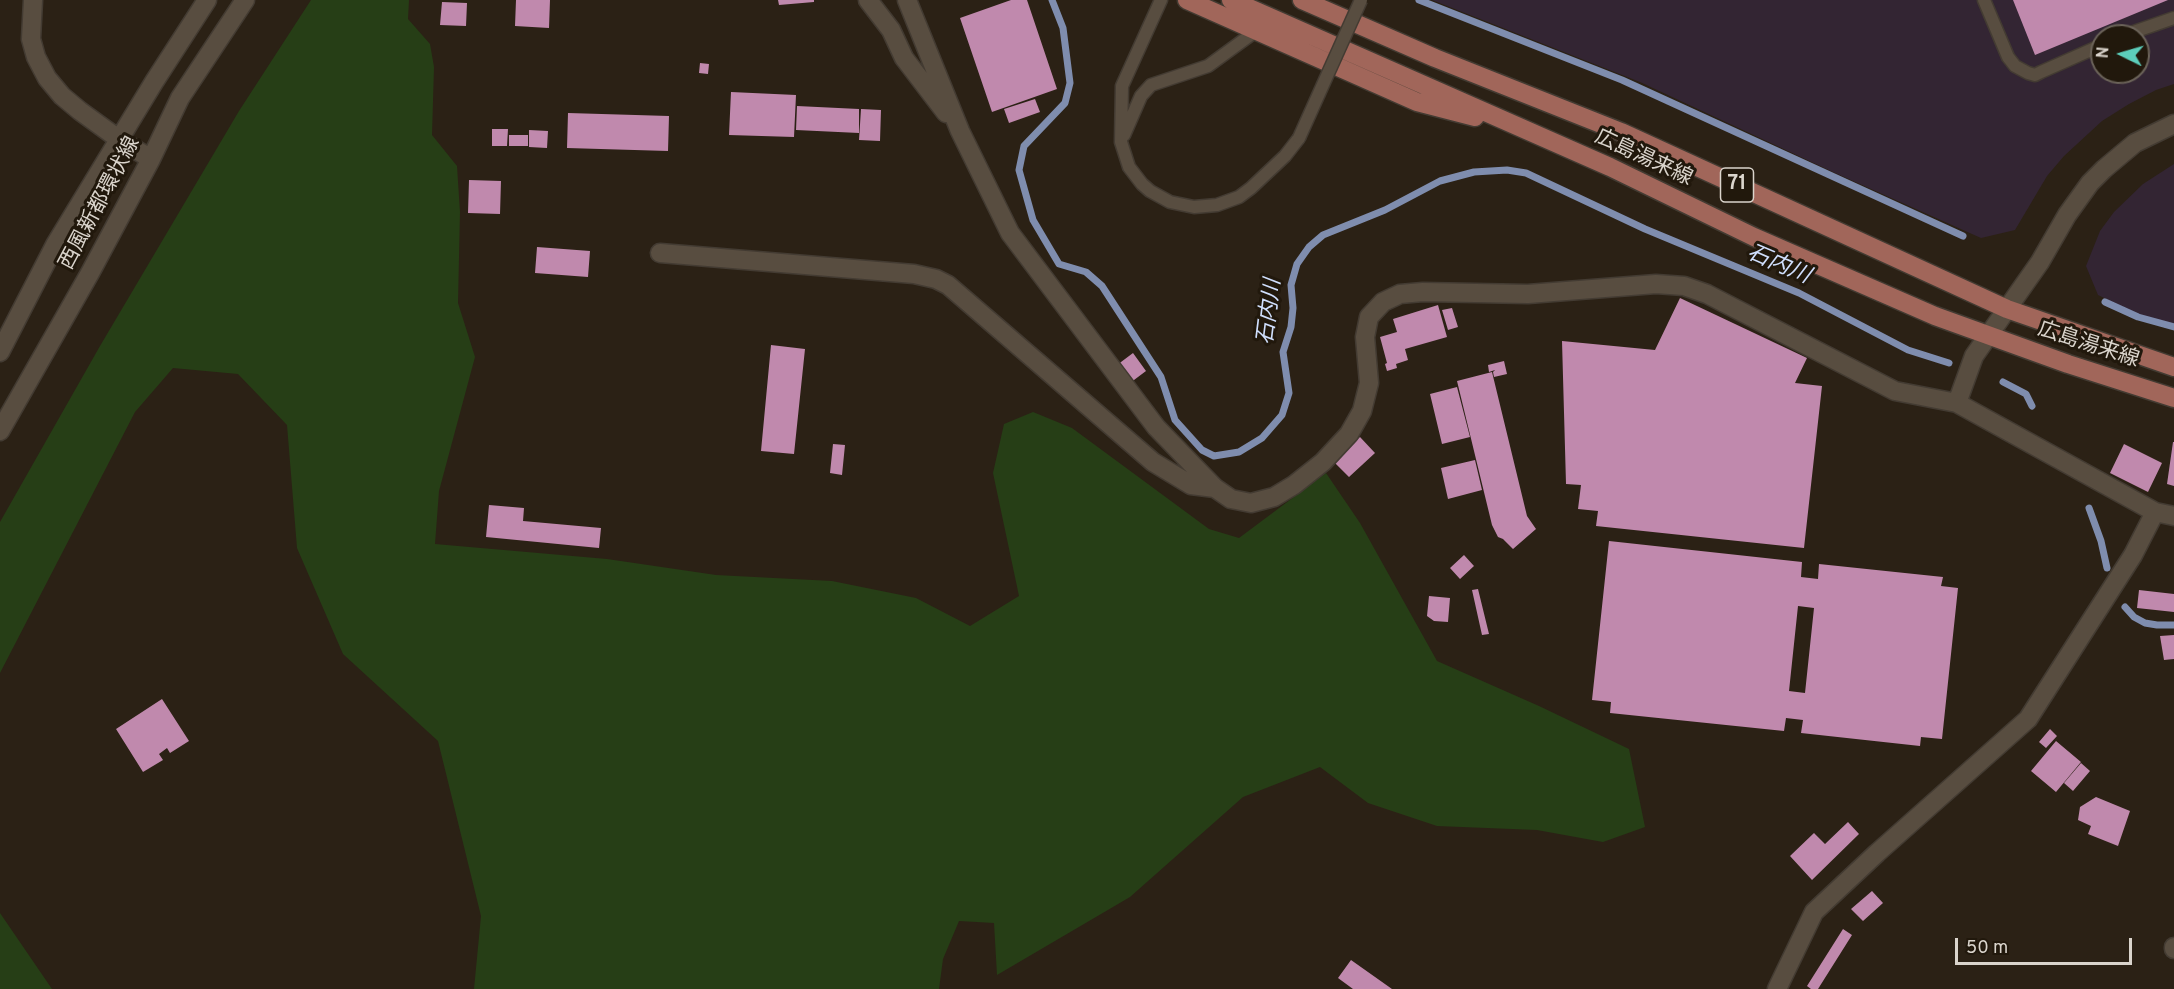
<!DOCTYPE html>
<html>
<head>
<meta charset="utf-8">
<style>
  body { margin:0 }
  #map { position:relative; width:2174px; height:989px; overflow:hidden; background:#2b2115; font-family:Overpass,sans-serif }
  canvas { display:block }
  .north { position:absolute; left:2090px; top:24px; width:60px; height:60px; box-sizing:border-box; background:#21180c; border:2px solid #6b6359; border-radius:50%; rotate:275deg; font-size:16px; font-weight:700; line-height:24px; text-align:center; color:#dad4cc }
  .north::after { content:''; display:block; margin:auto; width:21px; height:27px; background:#5ccebb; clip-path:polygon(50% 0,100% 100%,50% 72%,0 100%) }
  .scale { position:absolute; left:1955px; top:938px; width:177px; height:27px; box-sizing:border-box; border:3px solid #dad4cc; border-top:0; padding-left:8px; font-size:18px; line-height:21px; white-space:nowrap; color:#dad4cc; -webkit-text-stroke:4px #21180c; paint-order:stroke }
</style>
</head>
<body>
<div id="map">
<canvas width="2174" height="989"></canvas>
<div class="north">N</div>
<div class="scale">50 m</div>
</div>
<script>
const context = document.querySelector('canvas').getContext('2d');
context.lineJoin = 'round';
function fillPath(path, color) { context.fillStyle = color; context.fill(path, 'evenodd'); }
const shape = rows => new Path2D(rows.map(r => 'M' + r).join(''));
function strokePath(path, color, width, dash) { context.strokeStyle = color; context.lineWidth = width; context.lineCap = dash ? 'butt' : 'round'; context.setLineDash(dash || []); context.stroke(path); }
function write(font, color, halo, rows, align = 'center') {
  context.font = font + ' Overpass,"Noto Sans JP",sans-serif'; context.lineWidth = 6; context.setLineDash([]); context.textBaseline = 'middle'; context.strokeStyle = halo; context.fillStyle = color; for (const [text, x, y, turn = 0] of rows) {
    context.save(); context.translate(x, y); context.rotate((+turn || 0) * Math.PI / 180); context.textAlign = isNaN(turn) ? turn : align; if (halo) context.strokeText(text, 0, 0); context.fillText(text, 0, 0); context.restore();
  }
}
const commercial = shape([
  [1432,0,2174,0,2174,84,2156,90,2129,104,2102,121,2064,156,2047,176,2015,230,1981,238,1833,172,1640,82],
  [2102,36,2138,36,2138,72,2102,72],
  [2174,164,2174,324,2139,315,2098,295,2086,266,2100,231,2114,212,2143,184]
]);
const green = shape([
  [311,0,409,0,408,19,430,44,434,67,432,135,457,166,460,212,458,303,475,357,439,491,435,544,607,559,716,575,832,581,916,598,970,626,1019,596,993,473,1004,424,1033,412,1072,428,1209,529,1239,538,1326,473,1360,523,1437,661,1539,706,1629,749,1645,827,1603,842,1537,830,1437,826,1368,803,1320,767,1243,797,1130,897,997,975,994,923,959,921,943,959,939,989,474,989,481,916,438,741,343,654,297,548,287,425,238,374,173,368,135,412,0,673,0,522,100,346,239,111],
  [0,913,52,989,0,989]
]);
const stream = shape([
  [1052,0,1063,28,1070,83,1065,103,1024,146,1019,170,1033,220,1059,264,1086,272,1102,286,1161,377,1175,420,1202,450,1214,456,1239,452,1262,438,1282,415,1289,393,1283,352,1291,327,1293,308,1291,285,1297,264,1309,247,1323,235,1385,210,1440,181,1474,172,1507,170,1526,173,1645,229,1799,293,1908,350,1949,363],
  [1419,0,1622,80,1963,236],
  [2105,302,2138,317,2174,327],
  [2003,382,2026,394,2032,406],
  [2089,508,2101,541,2107,568],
  [2125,607,2134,617,2145,623,2157,625,2174,625]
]);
const building = shape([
  [516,0,550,0,549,28,515,26],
  [778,0,814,0,814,2,779,5],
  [1011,0,1027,0,1057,89,992,112,960,18],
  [2013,0,2168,0,2035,55],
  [442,2,467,3,466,26,440,25],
  [700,63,709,64,708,74,699,73],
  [731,92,796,95,794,137,729,135],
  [1035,99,1040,112,1009,123,1004,109],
  [797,106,859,109,859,133,796,130],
  [861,109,881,110,880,141,859,140],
  [568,113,669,116,668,151,567,148],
  [492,129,508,129,507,146,492,146],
  [529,130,548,131,547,148,529,147],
  [509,135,528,135,528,146,509,146],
  [469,180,501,181,500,214,468,213],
  [537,247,590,251,588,277,535,273],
  [1680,298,1807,358,1795,383,1822,386,1804,548,1596,526,1598,511,1578,509,1581,485,1566,484,1562,341,1655,350],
  [1438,305,1447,337,1405,349,1408,360,1396,364,1397,368,1387,371,1385,364,1387,363,1380,337,1397,332,1393,319],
  [1452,308,1458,327,1448,330,1442,310],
  [771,345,805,349,794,454,761,451],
  [1133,353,1146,371,1130,383,1117,365],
  [1504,361,1507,374,1494,377,1493,372,1495,370,1489,372,1488,365],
  [1492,372,1527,516,1536,529,1513,549,1503,539,1498,537,1492,525,1457,381],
  [1457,387,1470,437,1442,444,1430,394],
  [1360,437,1375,453,1349,477,1334,462],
  [2173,442,2174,442,2174,486,2167,484],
  [833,444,845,445,842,475,830,473],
  [2124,444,2162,463,2148,492,2110,473],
  [1475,460,1482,490,1448,499,1441,468],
  [489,505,524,508,523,521,601,528,599,548,486,537],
  [1609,541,1802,562,1801,577,1818,579,1819,564,1943,577,1941,586,1958,588,1942,739,1921,737,1920,746,1801,733,1803,720,1786,718,1784,731,1610,713,1611,702,1592,700],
  [1798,606,1814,608,1805,693,1789,691],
  [1464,555,1474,566,1460,579,1450,568],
  [1478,589,1489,634,1482,635,1472,590],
  [2139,590,2174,594,2174,612,2137,608],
  [1429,596,1450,598,1448,622,1434,621,1427,616],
  [2174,635,2174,659,2164,660,2160,636],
  [162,699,189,741,170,753,167,748,159,754,163,760,143,772,116,729],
  [2050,729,2057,736,2046,748,2039,742],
  [2056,741,2081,762,2056,792,2031,771],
  [2081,763,2090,771,2073,791,2064,783],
  [2096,797,2130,811,2118,846,2088,834,2091,826,2078,820,2080,807],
  [1848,822,1859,834,1812,880,1790,856,1814,833,1825,844],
  [1872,891,1883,903,1863,921,1851,909],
  [1843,929,1852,935,1818,989,1811,989,1807,986],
  [1351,960,1392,989,1353,989,1338,978]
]);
const service = shape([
  [1161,0,1122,86,1121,142,1129,167,1142,184,1150,191,1170,202,1194,207,1217,205,1239,197,1251,188,1285,156,1299,138],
  [1984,0,2008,57,2015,66,2028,73,2035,75,2041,72,2102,45],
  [2122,36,2174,18],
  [1124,135,1141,96,1151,85,1208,66,1256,31]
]);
const minor = shape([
  [868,0,891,30,904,58,946,113],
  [907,0,960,131,1010,233,1156,427,1215,488,1231,499,1251,503,1274,497,1294,485,1323,462,1349,434,1362,411,1369,383,1365,337,1369,317,1383,302,1400,294,1423,292,1528,294,1656,284,1684,286,1707,294,1895,391,1957,403,2155,512,2174,516],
  [660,253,914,274,936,279,948,285,1153,462,1191,485,1215,488],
  [1957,403,1974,356,1988,336],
  [2174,947,2174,949],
  [1777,989,1814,912,1877,853,2028,719,2133,555,2155,512]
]);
const tertiary = shape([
  [33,0,31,39,36,57,47,78,62,96,80,111,120,140,151,159],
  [1988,336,2040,262,2067,215,2090,183,2104,169,2135,143,2174,124],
  [0,352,55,245,154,82,207,0],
  [0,431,90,273,151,159,180,98,245,0]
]);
const primary = shape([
  [1187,0,1417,102,1475,117],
  [1231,0,1610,167,1754,237,1935,316,2068,364,2174,398],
  [1302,0,1435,58,1621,132,2007,309,2174,367]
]);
const serviceBridge = shape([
  [1299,138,1361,0]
]);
const shields = [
  [1737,185,33]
];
const shieldNames = [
  ["71",1737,185]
];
const streetNames = [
  ["広島湯来線",1643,159,25],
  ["西風新都環状線",101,204,-62],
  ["広島湯来線",2088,346,18]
];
const waterNames = [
  ["石内川",1778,266,23],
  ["石内川",1271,312,-83]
];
fillPath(commercial, '#332533');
fillPath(green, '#263e16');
strokePath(stream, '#7f8dae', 7);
fillPath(building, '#c089ad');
strokePath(service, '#433b32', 15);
strokePath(minor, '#433b32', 21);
strokePath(tertiary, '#433b32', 21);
strokePath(primary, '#433b32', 21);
strokePath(service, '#584d40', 12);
strokePath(minor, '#584d40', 18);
strokePath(tertiary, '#584d40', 18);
strokePath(primary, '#a1665a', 18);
strokePath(serviceBridge, '#433b32', 15, []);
strokePath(serviceBridge, '#584d40', 12);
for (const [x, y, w] of shields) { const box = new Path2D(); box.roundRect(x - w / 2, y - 17, w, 34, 4.5); context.fillStyle = '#21180c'; context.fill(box); strokePath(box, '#dad4cc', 1.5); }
write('bold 20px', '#dad4cc', null, shieldNames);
write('21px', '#dad4cc', '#21180c', streetNames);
write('italic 22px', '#d0dffd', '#21180c', waterNames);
</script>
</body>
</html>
